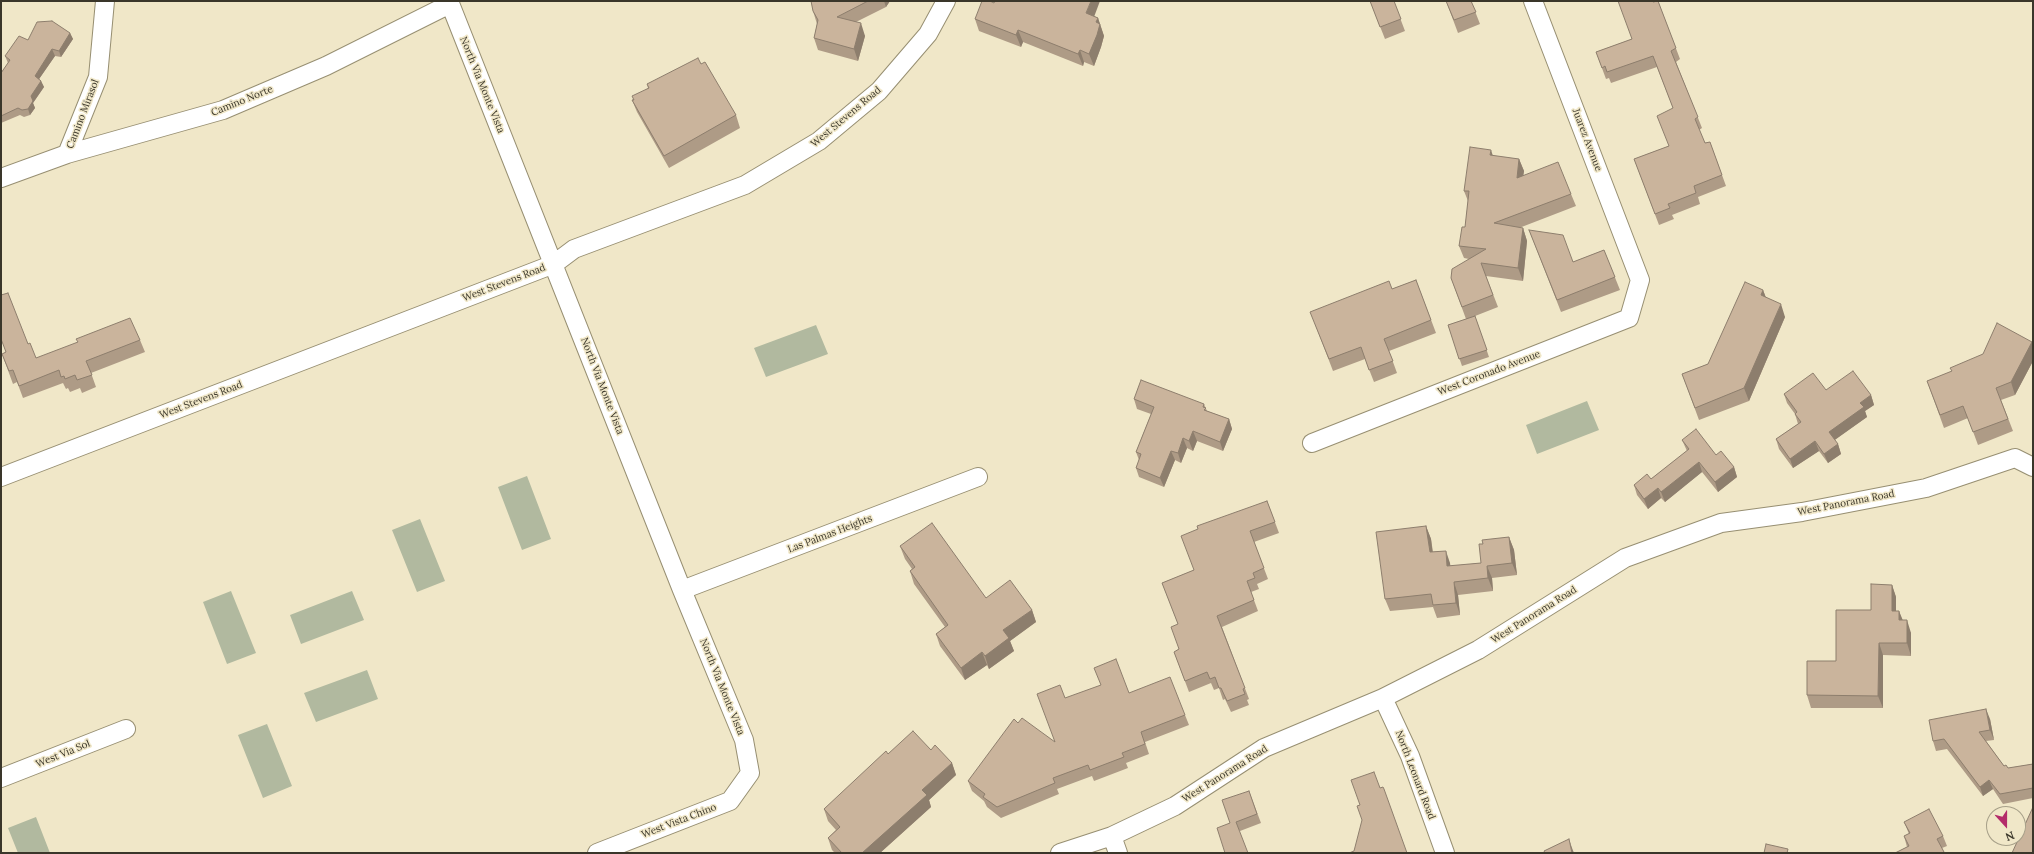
<!DOCTYPE html>
<html>
<head>
<meta charset="utf-8">
<style>
  body { margin:0 }
  #map { position:relative; width:2034px; height:854px; overflow:hidden; background:#f0e7c8; font-family:Lora,serif }
  canvas { display:block }
  .frame { position:absolute; inset:0; border:2px solid #3a362a; pointer-events:none }
  .north { position:absolute; left:1986px; top:806px; width:40px; height:40px; box-sizing:border-box; background:#f0e7c8; border:1px solid #a7a089; border-radius:50%; rotate:159deg; font-size:11px; font-weight:700; line-height:16px; text-align:center; color:#3a362a }
  .north::after { content:''; display:block; margin:auto; width:14px; height:18px; background:#b42b6a; clip-path:polygon(50% 0,100% 100%,50% 72%,0 100%) }
</style>
</head>
<body>
<div id="map">
<canvas width="2034" height="854"></canvas>
<div class="frame"></div>
<div class="north">N</div>
</div>
<script>
const context = document.querySelector('canvas').getContext('2d');
context.lineJoin = 'round';
function fillPath(path, color) { context.fillStyle = color; context.fill(path, 'evenodd'); }
const shape = rows => new Path2D(rows.map(r => 'M' + r).join(''));
function strokePath(path, color, width, dash) { context.strokeStyle = color; context.lineWidth = width; context.lineCap = dash ? 'butt' : 'round'; context.setLineDash(dash || []); context.stroke(path); }
function write(font, color, halo, rows, align = 'center') {
  context.font = font + ' Lora,serif'; context.lineWidth = 3; context.setLineDash([]); context.textBaseline = 'middle'; context.strokeStyle = halo; context.fillStyle = color; for (const [text, x, y, turn = 0] of rows) {
    context.save(); context.translate(x, y); context.rotate((+turn || 0) * Math.PI / 180); context.textAlign = isNaN(turn) ? turn : align; if (halo) context.strokeText(text, 0, 0); context.fillText(text, 0, 0); context.restore();
  }
}
const green = shape([
  [816,325,828,354,766,377,754,348],
  [1587,401,1599,430,1537,454,1526,425],
  [527,476,551,539,522,550,498,487],
  [420,519,445,581,417,592,392,530],
  [231,591,256,653,227,664,203,602],
  [352,591,364,620,301,644,290,615],
  [367,670,378,699,316,722,304,693],
  [267,724,292,786,263,798,238,735],
  [36,817,50,853,18,853,8,828]
]);
const minor = shape([
  [449,1,682,590,744,740,750,773,730,801,597,853],
  [67,154,98,77,105,1],
  [1,178,67,154,223,110,326,66,450,4],
  [1312,443,1629,318,1640,280,1533,1],
  [1,477,554,264,574,249,745,185,819,141,879,91,928,34,946,1],
  [682,590,978,477],
  [1383,698,1410,756,1445,853],
  [1,778,126,729],
  [1112,836,1118,853],
  [1060,853,1112,836,1175,806,1264,748,1383,698,1478,650,1625,558,1721,523,1802,512,1926,488,2015,458,2033,467]
]);
const wall = shape([
  [811,1,890,1,886,7,856,22,865,36,858,61,818,50,814,38,817,24,813,11],
  [1370,1,1396,1,1394,2,1405,31,1385,39],
  [1446,1,1471,1,1480,24,1458,33],
  [1658,1,1680,59,1676,62,1702,128,1699,130,1705,143,1710,142,1726,186,1698,197,1700,204,1672,215,1674,219,1659,225,1634,159,1669,146,1673,108,1657,67,1611,83,1609,78,1606,79,1596,52,1632,39,1653,2],
  [994,3,1094,16,1098,18,1104,36,1101,47,1094,66,1084,62,1083,66,1023,42,1021,47,979,31,975,19],
  [70,33,73,39,61,57,55,56,39,79,41,81,44,87,33,103,35,108,30,115,24,117,20,115,1,123,1,73,8,63,5,56,28,40],
  [701,64,736,115,740,128,669,168,637,112,632,100,648,88,647,84],
  [1493,156,1519,159,1524,171,1523,176,1571,194,1576,206,1519,228,1523,228,1527,241,1523,281,1486,276,1498,307,1470,318,1475,316,1489,357,1462,366,1448,325,1466,319,1451,278,1469,259,1464,258,1459,246,1465,227,1468,201,1464,191],
  [1529,230,1573,262,1604,250,1620,290,1561,312],
  [1416,280,1436,333,1389,351,1397,373,1374,382,1365,359,1333,371,1315,324,1392,289],
  [1763,290,1766,298,1785,317,1749,401,1699,420,1682,374,1708,364],
  [140,340,145,352,91,373,96,387,82,393,80,388,70,392,68,388,66,389,63,383,23,398,17,382,13,384,2,354,28,344,36,358],
  [2032,342,2033,344,2033,361,2015,395,2001,400,2013,431,1978,445,1968,418,1944,428,1927,381],
  [1826,390,1871,395,1874,405,1865,411,1867,417,1834,440,1838,444,1841,454,1828,463,1819,451,1793,468,1779,449,1776,439,1798,424,1795,414,1787,403,1784,394],
  [1134,399,1204,404,1207,411,1229,419,1232,429,1223,451,1197,441,1193,451,1187,448,1181,463,1175,460,1164,487,1139,477,1136,468,1139,460,1136,452,1151,414,1137,409],
  [1682,440,1716,455,1734,467,1737,477,1718,492,1702,472,1665,502,1661,498,1648,509,1637,495,1634,485,1651,479,1687,451],
  [1267,501,1279,533,1254,542,1268,579,1257,584,1259,589,1251,592,1258,611,1222,627,1249,699,1247,700,1249,705,1231,712,1225,699,1223,700,1219,688,1214,690,1211,683,1189,692,1174,652,1179,649,1178,624,1162,583,1194,570],
  [1426,526,1431,539,1433,552,1450,563,1450,566,1481,563,1483,544,1509,537,1514,550,1517,575,1492,578,1493,591,1458,595,1460,615,1437,618,1433,607,1390,611,1385,599],
  [900,546,986,598,1032,610,1036,622,1010,641,1014,651,989,669,987,665,965,680,940,646,936,634,945,627,914,584,910,571,912,569,905,559],
  [1892,585,1896,597,1896,611,1899,611,1902,620,1911,633,1911,656,1883,655,1883,708,1811,708,1807,695,1836,661,1871,610],
  [1129,693,1185,715,1189,725,1145,742,1149,754,1126,763,1128,768,1094,781,1092,776,1057,789,1059,794,1001,818,987,807,984,801,972,791,968,781,1018,723,1055,742,1065,698],
  [1990,719,1994,740,1986,741,2004,766,2008,768,2033,764,2033,798,2003,804,1993,789,1983,796,1947,749,1936,751,1933,741],
  [931,750,952,763,956,775,929,800,931,807,880,853,835,853,832,850,828,838,836,830,828,821,824,809,888,754],
  [1249,791,1261,823,1240,831,1230,823],
  [1904,822,1943,836,1947,846,1942,848,1944,853,1895,853,1907,847,1904,836,1909,834]
]);
const shadedWall = shape([
  [884,1,890,1,886,7],
  [1091,1,1100,1,1091,25,1086,13],
  [1098,18,1104,36,1101,47,1094,66,1089,54,1096,22],
  [861,23,865,36,858,61,854,49],
  [1018,30,1023,42,1021,47,1016,35],
  [70,33,73,39,61,57,59,51],
  [52,49,55,56,37,82,35,76],
  [1080,50,1084,62,1083,66,1078,54],
  [41,81,44,87,33,103,35,108,30,115,28,109,31,96],
  [1491,150,1495,162,1490,155],
  [1519,159,1524,171,1521,191,1517,178],
  [1523,228,1527,241,1523,281,1518,268],
  [1763,290,1768,303,1761,295],
  [1781,304,1785,317,1749,401,1744,388],
  [2032,342,2033,344,2033,361,2015,395,2011,382],
  [1871,395,1874,405,1865,411,1867,417,1832,442,1829,432,1860,403],
  [1229,419,1232,429,1223,451,1220,442],
  [1193,431,1197,441,1193,451,1189,441],
  [1183,438,1187,448,1181,463,1178,453],
  [1815,441,1819,451,1793,468,1790,459],
  [1838,444,1841,454,1828,463,1824,454],
  [1171,451,1175,460,1164,487,1160,478],
  [1699,462,1702,472,1665,502,1661,492],
  [1734,467,1737,477,1718,492,1715,482],
  [1658,488,1661,498,1648,509,1644,499],
  [1426,526,1431,539,1434,565,1430,552],
  [1509,537,1514,550,1517,575,1512,563],
  [1446,551,1450,563,1452,579,1447,566],
  [1487,566,1492,578,1493,591,1488,578],
  [1454,582,1458,595,1460,615,1456,603],
  [1892,585,1896,597,1896,624,1892,611],
  [1032,610,1036,622,1010,641,1014,651,989,669,985,656,1003,630],
  [1899,611,1904,623,1899,620],
  [1907,620,1911,633,1911,656,1907,643],
  [1879,643,1883,655,1883,708,1878,696],
  [982,652,987,665,965,680,961,668],
  [1986,709,1990,719,1994,740,1990,730],
  [952,763,956,775,929,800,931,807,880,853,862,853,922,790],
  [1989,780,1993,789,1983,796,1980,787],
  [1569,839,1572,848,1574,853,1572,853]
]);
const building = shape([
  [811,1,868,1,837,17,861,23,854,49,814,38,818,20,813,11,811,1],
  [982,1,990,1,994,3,995,1,1091,1,1086,13,1098,18,1096,22,1100,24,1097,35,1089,54,1080,50,1078,54,1018,30,1016,35,975,19,982,1],
  [1370,1,1394,1,1401,19,1380,27,1370,1],
  [1446,1,1471,1,1476,12,1454,20,1446,1],
  [1618,1,1653,1,1653,2,1658,1,1676,48,1671,51,1698,117,1695,119,1705,143,1710,142,1722,175,1694,186,1696,193,1668,204,1670,208,1655,214,1634,159,1669,146,1657,116,1673,108,1653,56,1607,72,1605,66,1602,68,1596,52,1632,39,1618,1],
  [52,21,70,33,59,51,52,49,35,76,41,81,31,96,33,101,28,109,22,110,18,108,1,116,1,73,10,60,5,56,19,36,28,40,37,22,52,21],
  [698,58,701,64,705,62,736,115,664,156,632,100,634,100,632,96,649,88,647,84,698,58],
  [1470,147,1491,150,1490,155,1519,159,1517,178,1558,162,1571,194,1494,223,1523,228,1518,268,1481,263,1493,295,1462,307,1451,278,1452,269,1486,249,1459,246,1462,227,1465,227,1469,191,1464,191,1470,147],
  [1529,230,1563,235,1573,262,1604,250,1615,277,1557,300,1529,230],
  [1416,280,1431,320,1384,339,1393,361,1369,370,1361,347,1329,359,1310,312,1389,281,1392,289,1416,280],
  [1745,282,1763,290,1761,295,1781,304,1744,388,1695,408,1682,374,1708,364,1745,282],
  [8,293,28,344,30,343,36,358,78,342,76,339,130,318,140,340,86,361,92,375,77,380,75,375,65,379,64,376,61,377,59,370,19,386,13,370,9,371,2,354,6,352,1,339,1,295,8,293],
  [1475,316,1487,350,1459,359,1448,325,1475,316],
  [1997,323,2032,342,2011,382,1996,388,2008,419,1973,432,1963,406,1940,415,1927,381,1952,371,1950,368,1983,354,1997,323],
  [1853,371,1871,395,1860,403,1864,407,1829,432,1838,444,1824,454,1815,441,1790,459,1776,439,1801,422,1795,414,1797,412,1784,394,1813,373,1826,390,1853,371],
  [1141,380,1204,404,1203,407,1206,408,1204,410,1229,419,1220,442,1193,431,1189,441,1183,438,1178,453,1171,451,1160,478,1136,468,1141,454,1136,452,1154,407,1134,399,1141,380],
  [1696,429,1716,455,1721,451,1734,467,1715,482,1699,462,1661,492,1658,488,1644,499,1634,485,1647,474,1651,479,1689,449,1682,440,1696,429],
  [1267,501,1275,522,1250,531,1264,568,1253,573,1255,578,1247,581,1254,600,1217,616,1245,688,1243,689,1245,694,1227,701,1221,688,1219,688,1215,677,1210,679,1207,672,1185,681,1174,652,1179,649,1171,627,1178,624,1162,583,1194,570,1181,536,1198,529,1197,526,1267,501],
  [932,523,986,598,1010,580,1032,610,1003,630,1009,638,985,656,982,652,961,668,936,634,948,625,910,571,915,567,900,546,932,523],
  [1426,526,1430,552,1446,551,1447,566,1481,563,1479,544,1483,544,1482,540,1509,537,1512,563,1487,566,1488,578,1454,582,1456,603,1433,605,1431,594,1385,599,1376,532,1426,526],
  [1871,584,1892,585,1892,611,1899,611,1899,620,1907,620,1907,643,1879,643,1878,696,1807,695,1807,661,1836,661,1836,610,1871,610,1871,584],
  [1116,659,1129,693,1170,677,1185,715,1141,732,1145,744,1122,753,1124,757,1090,770,1088,765,1053,778,1055,783,997,807,983,797,985,794,968,781,1014,719,1018,723,1022,718,1055,742,1037,694,1060,685,1065,698,1101,685,1094,668,1116,659],
  [1986,709,1990,730,1979,732,2004,766,2006,765,2008,768,2033,764,2033,788,2000,794,1989,780,1980,787,1944,739,1933,741,1929,720,1986,709],
  [913,731,931,750,935,745,952,763,922,790,927,795,862,853,842,853,828,838,840,827,824,809,886,751,888,754,913,731],
  [1374,772,1380,788,1383,787,1384,789,1407,853,1349,853,1354,851,1362,820,1357,806,1360,805,1351,780,1374,772],
  [1249,791,1257,814,1236,822,1248,853,1225,853,1217,828,1230,823,1222,800,1249,791],
  [2033,807,2033,853,2012,853,2033,807],
  [1929,809,1943,836,1937,839,1944,852,1942,853,1895,853,1909,846,1904,836,1910,833,1904,822,1929,809],
  [1569,839,1572,853,1545,853,1544,851,1569,839],
  [1766,844,1788,849,1787,853,1764,853,1766,844]
]);
const streetNames = [
  ["North Via Monte Vista",482,85,68],
  ["Camino Norte",242,101,-22],
  ["Camino Mirasol",83,114,-69],
  ["West Stevens Road",846,117,-40],
  ["Juarez Avenue",1587,140,69],
  ["West Stevens Road",504,283,-21],
  ["West Coronado Avenue",1489,373,-21],
  ["North Via Monte Vista",602,386,69],
  ["West Stevens Road",201,400,-21],
  ["West Panorama Road",1846,503,-11],
  ["Las Palmas Heights",830,534,-21],
  ["West Panorama Road",1534,615,-32],
  ["North Via Monte Vista",722,687,68],
  ["West Via Sol",63,754,-22],
  ["West Panorama Road",1225,774,-32],
  ["North Leonard Road",1415,775,69],
  ["West Vista Chino",679,821,-21]
];
fillPath(green, '#b1b99f');
strokePath(minor, '#978f72', 20);
strokePath(minor, '#fff', 18);
fillPath(wall, '#ae9b86');
fillPath(shadedWall, '#8d7e6d');
fillPath(building, '#cab49c');
strokePath(building, '#8d7e6d', 1);
write('10px', '#3a362a', '#f0e7c8', streetNames);
</script>
</body>
</html>
